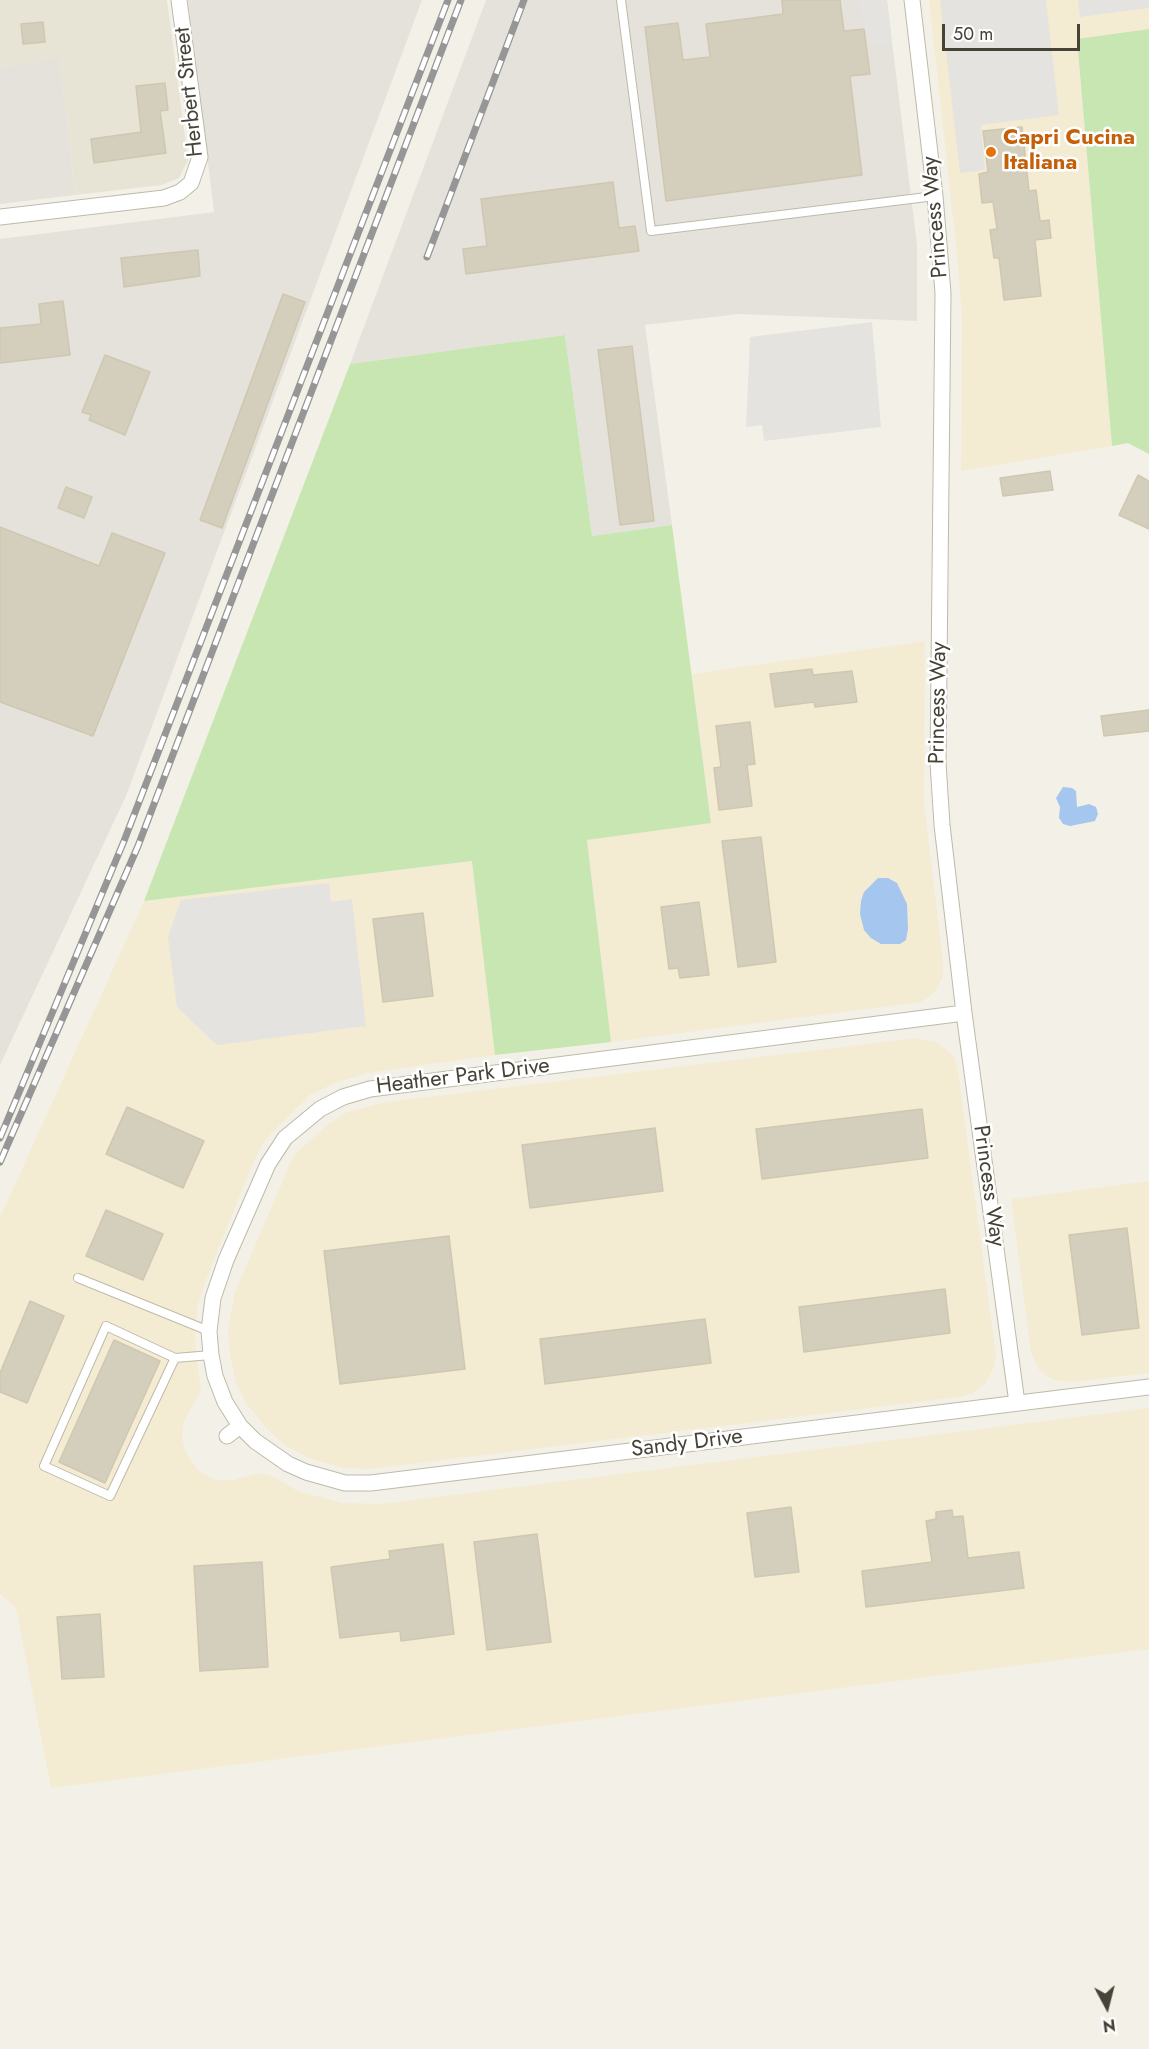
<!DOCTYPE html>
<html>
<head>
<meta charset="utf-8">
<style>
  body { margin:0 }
  #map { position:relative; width:1149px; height:2049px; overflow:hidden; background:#f3f1e7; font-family:Jost,sans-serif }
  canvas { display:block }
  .north { position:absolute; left:1077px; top:1977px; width:60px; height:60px; -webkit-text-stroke:4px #fff; paint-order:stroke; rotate:173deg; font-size:16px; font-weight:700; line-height:24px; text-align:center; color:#464236 }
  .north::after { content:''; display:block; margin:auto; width:21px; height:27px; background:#464236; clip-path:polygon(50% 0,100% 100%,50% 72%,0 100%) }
  .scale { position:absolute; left:942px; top:24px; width:138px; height:27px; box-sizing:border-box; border:3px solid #464236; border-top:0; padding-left:8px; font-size:18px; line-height:21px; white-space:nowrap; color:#464236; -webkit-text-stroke:4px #fff; paint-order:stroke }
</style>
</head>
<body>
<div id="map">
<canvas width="1149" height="2049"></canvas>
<div class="north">N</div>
<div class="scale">50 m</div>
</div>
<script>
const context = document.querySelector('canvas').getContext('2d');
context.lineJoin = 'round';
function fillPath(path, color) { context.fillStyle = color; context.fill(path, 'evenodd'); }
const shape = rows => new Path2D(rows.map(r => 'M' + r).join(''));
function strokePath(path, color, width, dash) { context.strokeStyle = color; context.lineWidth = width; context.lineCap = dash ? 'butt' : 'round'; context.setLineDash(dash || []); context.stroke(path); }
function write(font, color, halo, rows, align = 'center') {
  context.font = font + ' Jost,sans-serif'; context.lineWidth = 5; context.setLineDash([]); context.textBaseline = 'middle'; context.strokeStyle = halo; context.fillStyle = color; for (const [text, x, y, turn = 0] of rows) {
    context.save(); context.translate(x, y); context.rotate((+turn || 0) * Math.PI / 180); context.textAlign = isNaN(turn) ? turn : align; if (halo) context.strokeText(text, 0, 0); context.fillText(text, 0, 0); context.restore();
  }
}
const residential = shape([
  [0,0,167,0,188,160,179,178,162,185,75,195,60,60,0,67]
]);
const commercial = shape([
  [929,0,1149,0,1149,29,1077,39,1112,446,961,471,962,318,957,255],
  [925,641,924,802,943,961,943,977,934,993,921,1002,611,1042,587,840,711,822,692,674],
  [473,861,495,1055,368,1073,335,1083,310,1095,265,1140,253,1163,204,1285,197,1310,195,1342,201,1391,184,1421,182,1438,187,1455,199,1471,216,1480,234,1480,259,1473,272,1476,298,1491,343,1503,380,1504,1149,1408,1149,1649,51,1788,16,1608,0,1594,0,1217,144,901],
  [916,1038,936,1042,947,1050,955,1058,958,1071,996,1356,993,1369,985,1384,973,1393,960,1397,370,1469,343,1468,311,1459,286,1446,267,1429,246,1403,236,1383,230,1356,228,1330,235,1292,294,1155,327,1125,347,1112,386,1102],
  [1149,1181,1149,1373,1072,1382,1053,1380,1039,1370,1031,1353,1011,1199]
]);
const industrial = shape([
  [188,0,422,0,126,796,0,1065,0,239,214,212],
  [486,0,887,0,917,245,917,321,739,314,645,325,672,525,592,536,565,335,350,364],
  [60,59,75,195,0,204,0,67]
]);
const green = shape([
  [1149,29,1149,454,1128,443,1112,446,1077,39],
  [565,335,592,536,672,525,711,823,587,840,611,1042,495,1055,472,861,144,901,350,364]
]);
const parking = shape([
  [857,0,887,0,892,43,869,46],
  [940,0,1046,0,1059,115,981,125,985,170,960,173],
  [1078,0,1149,0,1149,8,1080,17],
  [872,322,881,427,764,441,762,425,746,427,750,337],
  [329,883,331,902,352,899,366,1026,217,1045,177,1007,168,937,181,900]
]);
const water = shape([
  [1063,787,1072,788,1076,791,1077,807,1089,804,1096,807,1098,814,1095,821,1070,826,1063,824,1059,818,1060,807,1056,798],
  [878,878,888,878,897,883,907,904,908,929,906,940,900,944,881,944,871,938,864,930,860,914,861,901,864,892]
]);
const building = shape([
  [782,0,840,0,844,31,864,29,870,74,850,76,862,175,666,201,645,27,678,23,683,60,710,57,706,24,783,14,782,0],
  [43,22,45,42,23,44,21,24,43,22],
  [165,83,168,110,160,111,166,153,94,163,91,139,141,132,136,86,165,83],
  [1022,127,1029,191,1036,190,1040,221,1049,220,1051,238,1035,240,1041,296,1004,300,999,258,994,258,990,230,997,229,993,202,982,203,979,174,988,172,983,131,1022,127],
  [613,182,619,228,635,226,639,251,466,274,463,249,487,246,481,199,613,182],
  [198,250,200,276,124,287,121,258,198,250],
  [283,294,305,302,222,528,200,520,283,294],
  [63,301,70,355,0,363,0,328,41,324,39,304,63,301],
  [632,346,654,521,620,525,598,350,632,346],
  [105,355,150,372,125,435,89,420,91,415,82,412,105,355],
  [1050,471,1053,490,1003,496,1000,478,1050,471],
  [1138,475,1149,481,1149,529,1119,515,1138,475],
  [66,487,92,497,84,518,58,508,66,487],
  [0,527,99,566,112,533,165,553,93,736,0,702,0,527],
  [812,669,813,675,852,671,857,702,815,707,814,702,775,707,770,674,812,669],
  [1149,710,1149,731,1104,736,1101,716,1149,710],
  [750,722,755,764,747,765,752,806,719,810,714,768,721,767,716,726,750,722],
  [761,837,776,962,738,967,722,841,761,837],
  [699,902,709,975,680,978,678,968,669,969,661,907,699,902],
  [423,913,433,996,383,1002,373,919,423,913],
  [127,1107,204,1141,183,1188,106,1154,127,1107],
  [922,1109,928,1158,762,1179,756,1129,922,1109],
  [655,1128,663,1191,530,1208,522,1145,655,1128],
  [106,1210,163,1234,143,1280,86,1256,106,1210],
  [1127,1228,1139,1328,1082,1335,1069,1235,1127,1228],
  [449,1236,465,1369,340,1384,324,1251,449,1236],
  [945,1289,950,1333,804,1352,799,1307,945,1289],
  [30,1301,64,1316,27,1403,0,1392,0,1373,30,1301],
  [705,1319,711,1363,545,1384,540,1339,705,1319],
  [114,1340,160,1361,105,1483,59,1462,114,1340],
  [791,1507,799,1572,755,1577,747,1513,791,1507],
  [952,1510,953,1517,963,1516,968,1558,1019,1552,1024,1588,866,1607,862,1571,932,1562,926,1521,936,1519,936,1512,952,1510],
  [537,1534,551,1642,487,1650,474,1542,537,1534],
  [443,1544,454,1634,401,1641,400,1631,340,1638,331,1567,390,1559,389,1551,443,1544],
  [262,1562,268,1667,200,1671,194,1566,262,1562],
  [100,1614,104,1677,62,1679,57,1617,100,1614]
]);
const lane = shape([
  [621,0,651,231,935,196],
  [78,1278,209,1331],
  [175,1358,106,1326,44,1466,110,1496,175,1358,211,1355]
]);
const street = shape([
  [912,0,935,196,943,293,938,763,942,825,964,1013,1017,1403],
  [0,217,164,198,180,192,191,183,200,157,179,0],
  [964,1013,370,1089,343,1097,320,1109,285,1138,268,1164,226,1260,213,1298,209,1331,211,1355,215,1376,225,1402,240,1426,255,1441,288,1464,306,1472,345,1483,371,1483,1149,1387],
  [227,1436,240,1426]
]);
const rail = shape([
  [427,257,524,0],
  [0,1138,124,841,448,0],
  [0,1162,138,846,461,0]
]);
const markers = [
  [991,152,6,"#e8710a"]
];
const streetNames = [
  ["Herbert Street",190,92,-96],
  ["Princess Way",936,217,-95],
  ["Princess Way",939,703,-89],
  ["Heather Park Drive",463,1077,-7],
  ["Princess Way",988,1186,82],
  ["Sandy Drive",687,1444,-7]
];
const foodNames = [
  ["Capri Cucina",1003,139],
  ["Italiana",1003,164]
];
fillPath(residential, '#e7e4d5');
fillPath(commercial, '#f4ebd3');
fillPath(industrial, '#e5e2dc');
fillPath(green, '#c7e6b1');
fillPath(parking, '#e4e3df');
fillPath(water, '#a5c6ee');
fillPath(building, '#d4cebd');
strokePath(building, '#cfc7b0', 1.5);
strokePath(lane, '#bebaaa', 10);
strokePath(street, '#bebaaa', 17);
strokePath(lane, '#fff', 8);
strokePath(street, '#fff', 15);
strokePath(rail, '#969696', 7);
strokePath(rail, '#fff', 4.5, [14]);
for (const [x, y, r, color] of markers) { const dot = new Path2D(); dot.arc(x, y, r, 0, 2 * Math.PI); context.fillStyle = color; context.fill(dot); strokePath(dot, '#fff', 2); }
write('22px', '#464236', '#fff', streetNames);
write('bold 22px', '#c56008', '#fff', foodNames, 'left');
</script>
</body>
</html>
